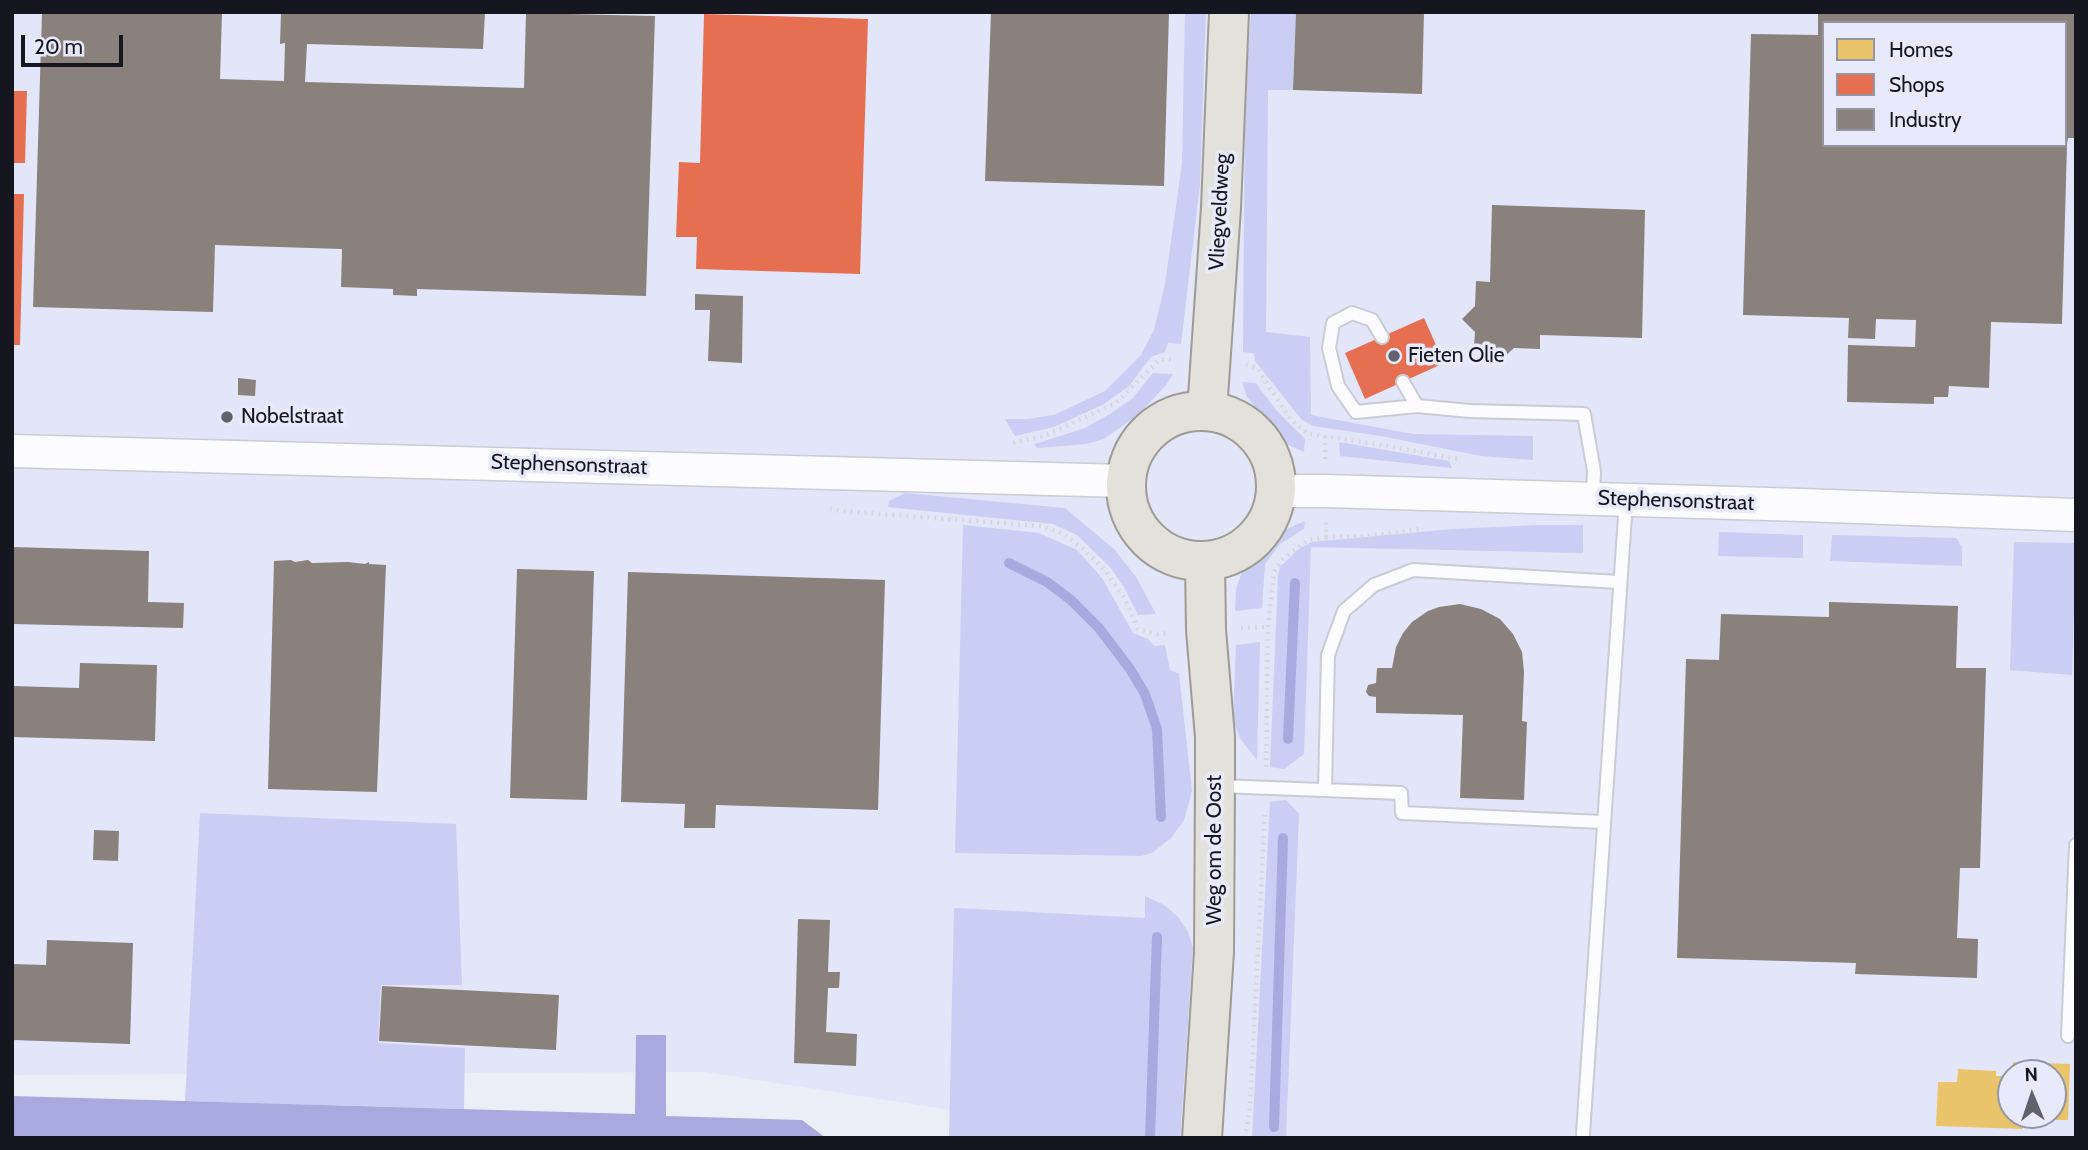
<!DOCTYPE html>
<html>
<head>
<meta charset="utf-8">
<style>
  body { margin:0 }
  #map { position:relative; width:2088px; height:1150px; overflow:hidden; background:#eceef7; font-family:Cabin,sans-serif }
  canvas { display:block }
  .frame { position:absolute; inset:0; border:14px solid #161620; pointer-events:none }
  .legend { position:absolute; left:1822px; top:21px; width:245px; height:126px; box-sizing:border-box; background:#e8eafb; border:2px solid #9495a3; margin:0; padding:9px 12px; list-style:none; font-size:21px; color:#161620 }
  .legend li { display:flex; align-items:center; gap:14px; height:35px }
  .legend b { width:35px; border:2px solid #9495a3 }
  .north { position:absolute; left:1997px; top:1059px; width:70px; height:70px; box-sizing:border-box; background:#e8eafb; border:2px solid #9495a3; border-radius:50%; rotate:358deg; font-size:19px; font-weight:700; line-height:28px; text-align:center; color:#161620 }
  .north::after { content:''; display:block; margin:auto; width:24px; height:32px; background:#61626b; clip-path:polygon(50% 0,100% 100%,50% 72%,0 100%) }
  .scale { position:absolute; left:21px; top:35px; width:102px; height:32px; box-sizing:border-box; border:4px solid #161620; border-top:0; padding-left:9px; font-size:21px; line-height:24px; white-space:nowrap; color:#161620; -webkit-text-stroke:5px #e8eafb; paint-order:stroke }
</style>
</head>
<body>
<div id="map">
<canvas width="2088" height="1150"></canvas>
<div class="frame"></div>
<ul class="legend">
<li><b style="height:19px;background:#e9c46a"></b>Homes</li>
<li><b style="height:19px;background:#e76f51"></b>Shops</li>
<li><b style="height:19px;background:#8a817c"></b>Industry</li>
</ul>
<div class="north">N</div>
<div class="scale">20 m</div>
</div>
<script>
const context = document.querySelector('canvas').getContext('2d');
context.lineJoin = 'round';
function fillPath(path, color) { context.fillStyle = color; context.fill(path, 'evenodd'); }
const shape = rows => new Path2D(rows.map(r => 'M' + r).join(''));
function strokePath(path, color, width, dash) { context.strokeStyle = color; context.lineWidth = width; context.lineCap = dash ? 'butt' : 'round'; context.setLineDash(dash || []); context.stroke(path); }
function write(font, color, halo, rows, align = 'center') {
  context.font = font + ' Cabin,sans-serif'; context.lineWidth = 7; context.setLineDash([]); context.textBaseline = 'middle'; context.strokeStyle = halo; context.fillStyle = color; for (const [text, x, y, turn = 0] of rows) {
    context.save(); context.translate(x, y); context.rotate((+turn || 0) * Math.PI / 180); context.textAlign = isNaN(turn) ? turn : align; if (halo) context.strokeText(text, 0, 0); context.fillText(text, 0, 0); context.restore();
  }
}
const built = shape([
  [12,12,2076,12,2076,1138,1132,1138,705,1072,12,1075],
  [1824,23,2065,23,2065,145,1824,145],
  [2011,1073,2053,1073,2053,1115,2011,1115]
]);
const green = shape([
  [1185,12,1206,12,1200,184,1181,344,1168,343,1165,352,1151,357,1129,386,1104,404,1054,427,1015,436,1005,419,1028,419,1054,415,1105,391,1141,355,1154,330,1165,284,1182,163],
  [1251,12,1296,12,1293,90,1268,90,1266,332,1310,337,1311,415,1413,434,1533,436,1533,460,1481,456,1381,436,1313,426,1302,420,1255,361,1254,353,1243,352,1245,92],
  [1153,373,1173,374,1166,385,1139,414,1104,439,1086,444,1038,448,1035,446,1035,444,1085,428,1110,414,1133,398],
  [1242,382,1256,383,1258,386,1277,411,1305,439,1304,452,1286,444,1247,397],
  [1339,442,1449,461,1452,468,1340,456],
  [905,493,1065,508,1115,550,1136,577,1156,614,1138,615,1124,587,1110,567,1077,535,1053,524,888,507,889,501],
  [1305,521,1304,529,1280,544,1265,564,1262,608,1235,611,1236,589,1243,569,1265,544,1280,532],
  [963,525,1039,533,1077,550,1102,578,1133,633,1148,639,1154,646,1165,645,1170,670,1179,674,1192,791,1184,820,1171,838,1152,853,1141,856,955,853],
  [1539,525,1583,525,1583,553,1311,547,1304,754,1284,769,1270,767,1278,576,1280,567,1300,548,1312,542,1453,529],
  [1719,532,1803,535,1803,558,1718,556],
  [1832,535,1956,538,1962,547,1962,566,1830,561],
  [2014,542,2076,543,2072,675,2010,670],
  [1260,642,1257,760,1240,738,1233,720,1236,645],
  [1286,800,1299,814,1286,1138,1252,1138,1270,802],
  [200,813,456,824,462,985,381,985,378,1043,465,1048,464,1109,185,1101],
  [1145,896,1164,905,1178,917,1188,932,1193,947,1180,1138,949,1138,954,908,1145,918]
]);
const water = shape([
  [636,1035,666,1035,666,1116,802,1120,826,1138,12,1138,12,1096,635,1114]
]);
const homes = shape([
  [2013,1062,2070,1064,2068,1120,2048,1120,2049,1115,2053,1115,2053,1073,2013,1073],
  [1958,1069,1996,1071,1996,1076,2011,1076,2011,1115,2024,1115,2023,1129,1936,1126,1938,1082,1957,1082]
]);
const shops = shape([
  [704,14,868,19,860,274,696,269,697,237,676,237,679,162,700,163],
  [12,91,27,91,25,163,12,163],
  [12,194,24,194,20,345,12,345],
  [1424,318,1444,363,1365,399,1345,353]
]);
const industry = shape([
  [42,12,222,12,220,79,284,81,285,43,280,44,281,12,485,12,483,49,307,44,305,82,524,88,526,13,655,16,646,296,417,289,417,296,393,295,393,289,341,287,342,249,215,245,213,312,33,307],
  [991,12,1169,12,1164,186,985,181],
  [1296,12,1424,12,1422,94,1293,90],
  [1818,12,2076,12,2076,138,2068,138,2067,144,2065,144,2065,23,1824,23,1824,145,2067,145,2062,324,1991,322,1989,388,1949,386,1948,397,1934,397,1934,404,1847,402,1848,345,1915,347,1916,320,1876,319,1875,339,1848,338,1849,318,1743,315,1751,34,1818,35],
  [1492,205,1645,210,1642,338,1540,335,1540,349,1514,348,1501,360,1489,347,1474,347,1475,332,1462,319,1475,306,1476,281,1490,282],
  [695,294,743,296,742,363,708,361,710,310,695,310],
  [238,378,256,380,255,396,238,395],
  [12,547,149,551,148,602,184,603,183,628,12,624],
  [291,560,295,562,308,560,312,563,348,562,365,564,369,562,369,564,386,565,377,792,268,789,274,561],
  [517,569,594,571,587,800,510,798],
  [628,572,885,580,878,810,716,805,715,828,684,828,685,804,621,802],
  [1829,602,1958,606,1956,668,1986,668,1980,868,1960,868,1957,938,1978,939,1977,978,1855,974,1856,963,1677,958,1686,659,1719,660,1721,614,1829,617],
  [1460,604,1481,609,1500,619,1513,634,1522,652,1524,672,1522,721,1527,722,1524,800,1460,798,1463,715,1376,713,1376,697,1369,696,1366,692,1368,685,1376,683,1377,668,1392,668,1396,647,1403,633,1412,622,1428,611,1439,607],
  [80,663,157,665,155,741,12,737,12,686,79,688],
  [94,830,119,831,118,861,93,860],
  [798,919,830,920,828,972,840,972,839,988,828,988,826,1032,857,1034,856,1066,794,1063],
  [47,940,133,943,130,1044,12,1040,12,964,46,965],
  [382,986,559,995,556,1050,379,1041]
]);
const stream = shape([
  [1009,563,1047,582,1071,600,1099,628,1130,669,1145,694,1157,729,1161,817],
  [1288,739,1295,583],
  [1274,1127,1283,838],
  [1150,1138,1157,937]
]);
const path = shape([
  [1246,364,1257,368,1290,419,1308,434,1383,445,1457,459],
  [1325,436,1325,461],
  [1013,443,1044,436,1116,403,1160,359,1174,360],
  [830,508,840,511,1041,526,1062,533,1083,549,1104,569,1125,599,1138,629,1157,634,1169,633],
  [1326,537,1361,537,1421,529],
  [1241,628,1268,627],
  [1266,767,1268,627,1274,572,1283,559,1308,540,1326,537,1326,522],
  [1245,1138,1250,1107,1265,810]
]);
const service = shape([
  [1382,337,1372,320,1352,313,1333,323,1329,348,1338,386,1356,412,1417,406],
  [1403,382,1417,406,1470,411,1584,414,1594,471,1593,499],
  [1219,786,1401,793,1402,813,1603,822],
  [1325,790,1328,655,1344,611,1374,585,1413,570,1619,582],
  [2068,1036,2076,845],
  [1583,1134,1626,501]
]);
const tertiary = shape([
  [12,451,1125,481],
  [1276,491,1325,491,1802,505,2076,515]
]);
const primary = shape([
  [1207,411,1221,208,1229,12],
  '1126 486a75 75 0 1 1 150 0a75 75 0 1 1-150 0Z',
  [1202,1138,1214,952,1215,786,1215,737,1206,630,1205,562]
]);
const markers = [
  [1394,356,7,"#61626b"],
  [227,417,7,"#61626b"]
];
const streetNames = [
  ["Vliegveldweg",1220,212,-87],
  ["Stephensonstraat",569,465,2],
  ["Stephensonstraat",1676,501,2],
  ["Weg om de Oost",1215,850,-90]
];
const poiNames = [
  ["Fieten Olie",1408,356],
  ["Nobelstraat",241,417]
];
fillPath(built, '#e3e5f9');
fillPath(green, '#cacdf4');
fillPath(water, '#a8aadf');
fillPath(homes, '#e9c46a');
fillPath(shops, '#e76f51');
fillPath(industry, '#8a817c');
strokePath(stream, '#a8aadf', 10);
strokePath(service, '#cacbd4', 16);
strokePath(tertiary, '#cacbd4', 35);
strokePath(primary, '#9d9b94', 42);
strokePath(path, '#d7d7da', 4.5, [2, 5]);
strokePath(service, '#fcfcfe', 12);
strokePath(tertiary, '#fcfcfe', 32);
strokePath(primary, '#e3e1dc', 38);
for (const [x, y, r, color] of markers) { const dot = new Path2D(); dot.arc(x, y, r, 0, 2 * Math.PI); context.fillStyle = color; context.fill(dot); strokePath(dot, '#e8eafb', 2.5); }
write('21px', '#161620', '#e8eafb', streetNames);
write('21px', '#161620', '#e8eafb', poiNames, 'left');
</script>
</body>
</html>
